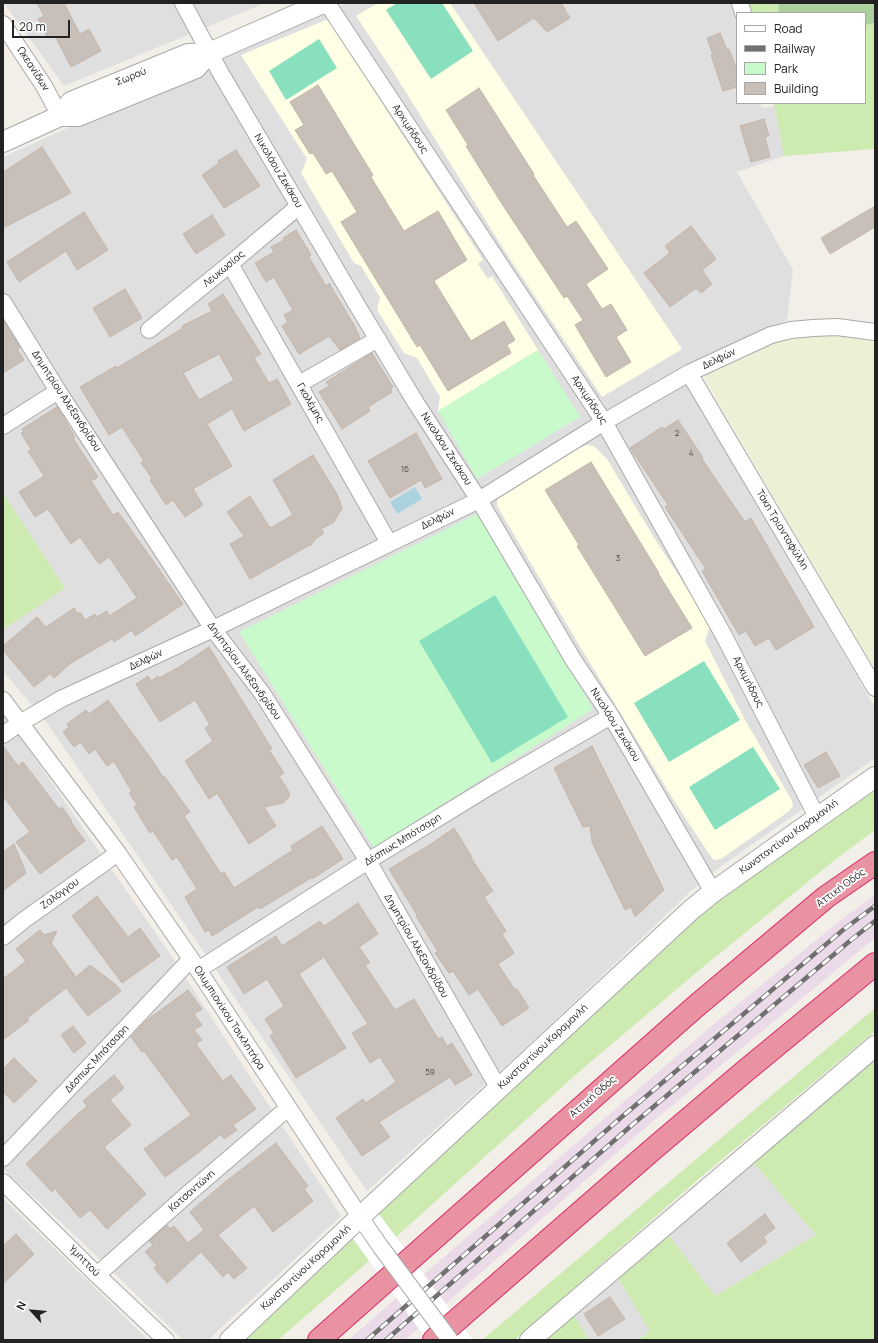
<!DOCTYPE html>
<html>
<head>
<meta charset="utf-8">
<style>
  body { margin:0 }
  #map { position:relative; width:878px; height:1343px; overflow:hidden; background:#f2efe9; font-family:Manrope,sans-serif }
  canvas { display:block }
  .frame { position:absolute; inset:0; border:4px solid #222; pointer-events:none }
  .legend { position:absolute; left:736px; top:12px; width:130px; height:92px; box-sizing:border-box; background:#fff; border:1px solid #a7a7a7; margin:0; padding:5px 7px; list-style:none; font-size:12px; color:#222 }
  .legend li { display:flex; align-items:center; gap:8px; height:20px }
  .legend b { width:20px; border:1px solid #a7a7a7 }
  .north { position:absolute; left:12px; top:1291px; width:40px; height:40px; -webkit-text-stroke:3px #fff; paint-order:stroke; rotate:297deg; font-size:11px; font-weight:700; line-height:16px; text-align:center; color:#222 }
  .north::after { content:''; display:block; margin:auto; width:14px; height:18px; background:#222; clip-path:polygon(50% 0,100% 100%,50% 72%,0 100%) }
  .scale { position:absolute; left:12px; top:20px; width:58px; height:18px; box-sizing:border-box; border:2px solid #222; border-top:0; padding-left:5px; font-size:12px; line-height:14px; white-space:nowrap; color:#222; -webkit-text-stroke:3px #fff; paint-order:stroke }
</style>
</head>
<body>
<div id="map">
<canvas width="878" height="1343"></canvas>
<div class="frame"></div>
<ul class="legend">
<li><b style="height:5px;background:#fff"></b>Road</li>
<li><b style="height:5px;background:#707070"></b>Railway</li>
<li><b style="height:11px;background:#c8facc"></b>Park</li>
<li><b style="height:11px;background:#c7bfb8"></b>Building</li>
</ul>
<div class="north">N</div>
<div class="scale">20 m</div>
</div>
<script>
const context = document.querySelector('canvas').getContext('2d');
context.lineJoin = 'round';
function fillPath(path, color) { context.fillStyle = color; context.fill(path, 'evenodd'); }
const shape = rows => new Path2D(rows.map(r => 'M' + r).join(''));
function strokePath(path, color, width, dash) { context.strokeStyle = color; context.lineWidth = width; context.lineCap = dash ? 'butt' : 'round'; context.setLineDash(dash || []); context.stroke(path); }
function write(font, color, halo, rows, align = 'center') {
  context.font = font + ' Manrope,sans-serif'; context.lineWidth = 3.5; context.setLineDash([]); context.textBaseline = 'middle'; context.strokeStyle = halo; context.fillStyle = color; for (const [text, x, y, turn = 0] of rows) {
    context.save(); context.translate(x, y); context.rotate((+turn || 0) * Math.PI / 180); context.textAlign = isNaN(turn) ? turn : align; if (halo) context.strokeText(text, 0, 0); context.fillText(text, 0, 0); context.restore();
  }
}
const residential = shape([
  [4,3,265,3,64,86],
  [347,3,732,3,737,21,737,103,760,103,762,108,775,106,784,156,737,172,793,270,787,320,680,371,875,708,875,758,713,872,691,891,545,1030,367,1191,47,723,3,671,3,630,65,588,3,493,3,157],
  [3,712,172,957,341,1216,208,1340,183,1340,82,1242,3,1169],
  [752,1161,816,1235,715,1296,668,1234],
  [3,1198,148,1340,3,1340],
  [618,1278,651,1331,637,1340,589,1340,574,1316]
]);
const industrial = shape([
  [875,894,875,938,639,1133,405,1340,348,1340,709,1028,837,923]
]);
const education = shape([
  [378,3,450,3,682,349,602,397,506,253,392,70,356,16],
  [328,19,483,260,478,264,488,279,492,276,538,350,438,411,440,397,417,358,404,353,377,310,380,297,361,266,354,263,301,173,307,159,241,55],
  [587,445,594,446,607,459,653,536,704,615,710,626,705,641,744,718,792,801,793,806,788,812,721,859,714,860,709,854,673,799,582,650,497,506,498,494,574,449]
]);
const farmland = shape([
  [820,333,875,342,875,672,703,376,778,339]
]);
const grass = shape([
  [748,3,778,3,779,13,751,13],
  [875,23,875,149,784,156,774,103,865,103,865,25],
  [3,493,65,588,3,630],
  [875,784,875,830,836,859,703,967,581,1070,396,1237,375,1209,682,924],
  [875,1008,875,1031,695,1182,515,1340,482,1340],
  [875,1055,875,1340,637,1340,650,1331,618,1278,668,1234,715,1296,816,1235,752,1161],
  [349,1233,369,1261,278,1340,234,1340],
  [574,1316,589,1340,545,1340]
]);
const forest = shape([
  [778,3,875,3,875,23,865,25,865,13,779,13]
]);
const park = shape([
  [538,350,580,417,477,479,438,411],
  [479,513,593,709,374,848,239,632]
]);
const pitch = shape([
  [397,3,442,3,473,51,431,79,386,10],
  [319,39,337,68,286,100,269,71],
  [495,595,568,717,492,763,419,641],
  [704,661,740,720,669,762,634,703],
  [753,747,780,789,715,830,689,787]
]);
const water = shape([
  [415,487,422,499,397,514,390,502]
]);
const pier = shape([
  [375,1209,473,1340,427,1340,349,1233]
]);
const building = shape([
  [37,3,64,3,80,34,89,29,101,51,71,67,54,34,48,38,38,19,44,16,37,3],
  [474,3,561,3,570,18,547,32,534,18,498,41,474,3],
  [720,33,727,50,729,49,737,70,737,87,723,91,711,55,713,55,707,38,720,33],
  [318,85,373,175,371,177,404,231,438,211,467,260,434,281,471,341,504,321,515,340,507,345,511,353,448,391,420,345,417,347,341,222,357,212,332,171,326,174,313,153,310,154,295,130,304,125,290,102,318,85],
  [479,88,534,174,533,175,567,227,576,221,608,269,586,284,602,309,611,304,627,330,616,337,631,362,606,377,575,325,583,320,567,296,564,298,502,204,466,146,468,145,446,110,479,88],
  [764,119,769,136,765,137,770,157,751,162,740,126,764,119],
  [42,147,71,193,3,228,3,172,42,147],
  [236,150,260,186,224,208,202,175,219,163,218,161,236,150],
  [875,206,875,227,830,254,821,238,875,206],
  [84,212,108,250,77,270,66,251,19,282,7,262,84,212],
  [212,215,225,235,196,254,183,234,212,215],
  [691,226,716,259,702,270,712,284,701,293,696,288,670,307,644,273,670,253,665,246,691,226],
  [296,230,311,255,309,257,326,286,329,283,354,325,360,338,340,350,329,336,299,354,282,326,288,322,284,315,293,310,274,277,266,282,255,263,274,252,271,247,284,240,283,238,296,230],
  [125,289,142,318,110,337,93,308,125,289],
  [223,294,261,354,254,358,269,383,277,379,291,404,244,431,232,409,207,424,232,466,193,489,203,505,185,517,173,500,166,505,150,480,152,478,141,463,144,461,122,427,109,435,80,387,116,366,117,368,183,328,182,326,212,311,208,304,223,294],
  [219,354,234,380,199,400,183,373,219,354],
  [3,320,20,348,17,349,24,360,3,373,3,320],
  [372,353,393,387,390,389,392,392,368,407,370,411,342,429,319,392,329,386,326,382,372,353],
  [57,407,75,437,73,438,98,477,91,481,113,515,118,512,144,548,183,604,135,636,132,630,114,642,112,639,71,663,54,678,50,674,34,687,3,650,3,646,37,617,46,627,74,608,78,614,80,612,85,620,95,614,97,617,107,611,109,616,137,598,109,557,99,564,80,537,71,544,48,509,35,517,19,492,44,476,28,451,31,449,21,433,24,432,22,429,57,407],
  [678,420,703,458,702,459,745,522,751,518,814,627,776,650,769,638,755,646,746,631,739,635,702,571,706,569,665,507,668,505,630,448,662,427,664,429,678,420],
  [416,433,442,479,425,488,421,480,390,498,368,461,416,433],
  [313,455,337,494,342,508,334,522,321,529,324,533,315,539,311,545,306,547,250,579,230,544,244,536,227,512,250,496,270,528,293,515,273,480,313,455],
  [591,462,659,573,658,573,692,628,645,656,577,546,579,545,545,490,591,462],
  [209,647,272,749,269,750,284,773,279,776,289,792,289,797,283,803,264,807,276,826,249,844,217,793,209,799,185,761,213,741,205,728,210,725,195,700,160,722,136,684,148,676,151,681,158,676,159,678,179,667,209,647],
  [108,700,152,760,163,777,164,776,190,812,184,816,221,874,224,872,234,888,293,850,291,846,322,826,343,859,312,879,311,878,260,909,258,907,212,936,209,930,205,932,185,897,197,889,177,857,172,860,153,831,150,833,134,807,137,805,129,793,132,792,114,761,107,766,95,749,89,754,81,742,74,747,63,732,69,727,67,724,86,710,89,714,108,700],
  [3,746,18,766,23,762,59,809,62,807,72,821,71,822,85,841,40,874,16,842,30,832,3,796,3,746],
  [592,746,664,890,635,917,631,907,625,910,592,842,590,826,583,827,554,768,592,746],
  [826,752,840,776,818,788,804,765,826,752],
  [454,828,472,857,471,858,493,891,484,897,506,931,502,934,514,953,498,964,515,990,517,989,529,1008,502,1026,478,989,469,995,453,971,449,973,435,953,438,952,416,916,417,915,389,869,431,844,454,828],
  [14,844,26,873,3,891,3,852,14,844],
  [97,896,128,937,140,928,160,956,122,983,72,916,97,896],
  [358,903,378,934,359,947,370,963,365,965,395,1010,414,999,438,1039,442,1037,447,1046,452,1043,472,1075,455,1085,450,1077,379,1122,390,1137,362,1156,336,1118,363,1099,366,1103,396,1082,380,1057,370,1063,352,1033,368,1024,324,957,299,974,346,1048,296,1078,270,1036,274,1033,265,1019,284,1006,267,979,244,994,227,967,276,936,282,946,320,921,324,926,358,903],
  [40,930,44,935,57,931,51,943,76,977,90,965,115,984,121,991,88,1016,66,988,27,1018,29,1020,3,1040,3,979,26,961,16,949,40,930],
  [188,990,202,1009,194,1014,202,1025,194,1030,202,1040,196,1044,223,1081,231,1075,256,1109,233,1125,237,1130,224,1139,221,1134,198,1153,165,1177,144,1149,191,1115,144,1051,142,1052,131,1037,147,1020,188,990],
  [73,1026,86,1043,74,1053,61,1035,73,1026],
  [14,1058,37,1081,14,1103,3,1092,3,1069,14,1058],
  [114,1075,124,1088,110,1100,131,1125,104,1147,146,1194,107,1229,90,1210,80,1218,55,1189,52,1192,26,1164,70,1121,87,1106,83,1101,114,1075],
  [276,1143,308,1186,304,1189,313,1201,273,1232,254,1206,218,1235,247,1268,234,1279,228,1272,223,1277,201,1252,167,1283,154,1268,157,1265,145,1252,153,1245,149,1241,167,1225,170,1229,174,1226,188,1243,204,1230,190,1212,225,1182,276,1143],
  [765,1214,775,1228,763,1237,767,1242,741,1262,727,1243,765,1214],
  [16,1234,34,1254,3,1284,3,1246,16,1234],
  [610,1297,625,1319,598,1336,584,1314,610,1297]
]);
const minor = shape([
  [183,3,220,72,357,305,416,403,479,500,574,661,611,716,713,892],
  [327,3,604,422,724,636,817,817],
  [740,3,743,13],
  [3,24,44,86,60,116],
  [230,264,389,543],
  [3,302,58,391,213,629,262,693,368,861,499,1089],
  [149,330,230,264,299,206],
  [689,373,875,688],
  [299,384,378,339],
  [3,426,58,391],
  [3,700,118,853,191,959,360,1217,380,1246],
  [3,735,20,723,61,699,213,629,479,500,604,422,689,373,771,335,791,330,813,328,837,327,875,332],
  [3,937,24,920,118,853],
  [198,970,368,861,492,785,611,716],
  [3,1158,191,959],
  [3,1182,97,1275,166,1340],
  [97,1275,189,1193,288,1108]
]);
const tertiary = shape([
  [60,116,71,102,188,54,209,53,323,3],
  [3,142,60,116,78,116,196,68,209,53],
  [230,1340,360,1217,691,910,713,892,875,777],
  [530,1340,875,1046]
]);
const motorway = shape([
  [319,1340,695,1007,826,897,875,863],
  [434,1340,652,1150,744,1072,875,964]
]);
const rail = shape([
  [367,1340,624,1115,843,930,875,906],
  [386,1340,632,1125,851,940,875,921]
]);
const minorBridge = shape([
  [380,1246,450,1340]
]);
const numberNames = [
  ["2",677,434],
  ["4",691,454],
  ["16",405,470],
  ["3",618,559],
  ["59",430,1073]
];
const streetNames = [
  ["Ωκεανίδων",33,69,57],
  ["Σωρού",131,77,-22],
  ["Αρχιμήδους",410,129,57],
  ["Νικολάου Ζεκάκου",278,171,59],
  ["Λευκωσίας",224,269,-40],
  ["Δελφών",719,359,-25],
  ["Αρχιμήδους",589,400,57],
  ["Δημητρίου Αλεξανδρίδου",66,401,57],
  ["Γκολέμης",310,403,60],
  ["Νικολάου Ζεκάκου",446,449,57],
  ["Δελφών",438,519,-26],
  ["Τάκη Τριανταφύλλη",782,530,59],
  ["Δελφών",146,660,-25],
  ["Δημητρίου Αλεξανδρίδου",244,671,54],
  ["Αρχιμήδους",748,682,63],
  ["Νικολάου Ζεκάκου",615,725,58],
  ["Κωνσταντίνου Καραμανλή",789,837,-36],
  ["Δέσπως Μπότσαρη",403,840,-32],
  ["Αττική Οδός",841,888,-36],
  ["Ζαλόγγου",60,894,-36],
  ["Δημητρίου Αλεξανδρίδου",416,946,60],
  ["Ολυμπιονίκου Τσικλητήρα",229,1018,57],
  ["Κωνσταντίνου Καραμανλή",543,1047,-43],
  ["Δέσπως Μπότσαρη",97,1059,-47],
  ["Αττική Οδός",593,1097,-41],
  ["Κατσαντώνη",192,1191,-41],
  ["Υμηττού",84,1261,45],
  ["Κωνσταντίνου Καραμανλή",306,1268,-43]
];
fillPath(residential, '#e0dfdf');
fillPath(industrial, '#ebdbe8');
fillPath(education, '#ffffe5');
fillPath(farmland, '#eef0d5');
fillPath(grass, '#cdebb0');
fillPath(forest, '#add19e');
fillPath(park, '#c8facc');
fillPath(pitch, '#88e0be');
fillPath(water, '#aad3df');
fillPath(pier, '#fff');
fillPath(building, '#c7bfb8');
strokePath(building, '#c4b6ab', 1);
strokePath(minor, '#a9a9a9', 18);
strokePath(tertiary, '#a9a9a9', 22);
strokePath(motorway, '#dc2a67', 24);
strokePath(minor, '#fff', 16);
strokePath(tertiary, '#fff', 20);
strokePath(motorway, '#e892a2', 22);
strokePath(rail, '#707070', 4.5);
strokePath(rail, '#fff', 3, [9]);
strokePath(minorBridge, '#a9a9a9', 18, []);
strokePath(minorBridge, '#fff', 16);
write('8px', '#4b4948', null, numberNames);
write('10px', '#222', '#fff', streetNames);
</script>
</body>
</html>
